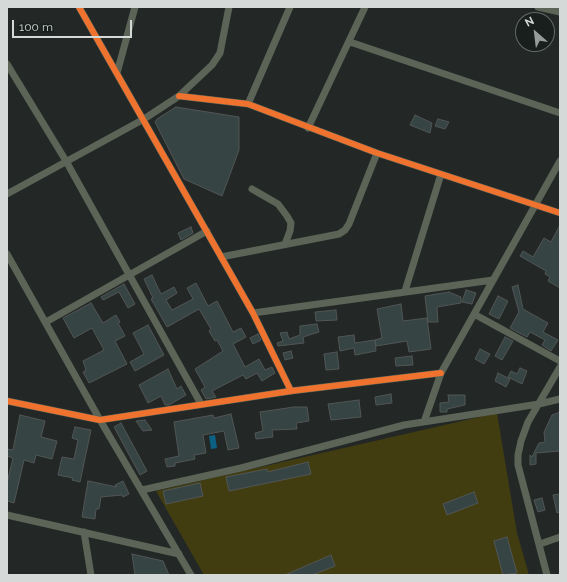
<!DOCTYPE html>
<html>
<head>
<meta charset="utf-8">
<style>
  body { margin:0 }
  #map { position:relative; width:567px; height:582px; overflow:hidden; background:#232826; font-family:Raleway,sans-serif }
  canvas { display:block }
  .frame { position:absolute; inset:0; border:8px solid #d5dad8; pointer-events:none }
  .north { position:absolute; left:515px; top:12px; width:40px; height:40px; box-sizing:border-box; background:#181f1c; border:1px solid #646a67; border-radius:50%; rotate:332deg; font-size:11px; font-weight:700; line-height:16px; text-align:center; color:#d5dad8 }
  .north::after { content:''; display:block; margin:auto; width:14px; height:18px; background:#979c9a; clip-path:polygon(50% 0,100% 100%,50% 72%,0 100%) }
  .scale { position:absolute; left:12px; top:20px; width:120px; height:18px; box-sizing:border-box; border:2px solid #d5dad8; border-top:0; padding-left:5px; font-size:12px; line-height:14px; white-space:nowrap; color:#d5dad8; -webkit-text-stroke:3px #181f1c; paint-order:stroke }
</style>
</head>
<body>
<div id="map">
<canvas width="567" height="582"></canvas>
<div class="frame"></div>
<div class="north">N</div>
<div class="scale">100 m</div>
</div>
<script>
const context = document.querySelector('canvas').getContext('2d');
context.lineJoin = 'round';
function fillPath(path, color) { context.fillStyle = color; context.fill(path, 'evenodd'); }
const shape = rows => new Path2D(rows.map(r => 'M' + r).join(''));
function strokePath(path, color, width, dash) { context.strokeStyle = color; context.lineWidth = width; context.lineCap = dash ? 'butt' : 'round'; context.setLineDash(dash || []); context.stroke(path); }
const green = shape([
  [497,413,517,533,529,575,204,575,156,491]
]);
const water = shape([
  [215,435,217,448,211,449,209,436]
]);
const building = shape([
  [176,107,239,117,239,150,222,196,184,179,155,122,157,119,176,107],
  [415,115,432,123,430,133,410,125,415,115],
  [438,119,449,122,445,129,435,126,438,119],
  [560,225,560,288,548,281,550,277,545,274,546,271,520,256,523,251,533,257,544,238,551,242,560,225],
  [191,227,193,233,181,240,178,233,191,227],
  [152,275,161,294,174,287,177,293,166,300,172,310,193,299,187,288,196,283,208,306,217,301,233,332,241,328,246,337,233,344,245,367,259,359,265,370,272,367,275,373,262,381,257,373,246,379,243,375,212,391,216,397,206,399,201,390,205,387,195,369,223,351,217,340,215,341,209,331,211,329,199,309,167,327,151,299,153,298,144,279,152,275],
  [124,284,135,304,128,308,119,292,103,300,101,297,124,284],
  [518,285,523,309,548,323,543,332,558,340,551,351,542,345,545,340,530,332,527,337,510,328,519,312,512,287,518,285],
  [466,290,476,293,472,304,462,302,466,290],
  [449,292,461,297,461,303,437,307,438,322,428,322,425,296,449,292],
  [498,296,508,301,499,319,489,314,498,296],
  [91,303,103,323,116,315,120,322,118,323,125,336,115,341,127,364,89,383,83,372,86,370,83,361,104,350,92,328,74,338,63,318,91,303],
  [401,304,403,321,427,318,431,349,409,352,407,341,376,346,375,340,382,338,377,309,401,304],
  [336,310,337,320,316,321,315,312,336,310],
  [317,324,319,332,303,337,304,343,278,346,277,343,283,341,280,333,287,332,289,339,300,335,300,326,317,324],
  [148,325,164,355,135,371,130,362,144,354,133,333,148,325],
  [258,334,261,340,253,344,250,338,258,334],
  [354,335,355,343,375,340,376,351,355,355,354,348,340,351,338,337,354,335],
  [505,337,513,341,502,360,495,356,505,337],
  [480,349,490,354,484,364,475,359,480,349],
  [291,351,293,358,285,360,283,353,291,351],
  [337,352,339,369,326,370,324,354,337,352],
  [412,356,413,365,396,366,395,358,412,356],
  [520,368,527,371,522,384,508,377,511,371,517,374,520,368],
  [168,369,177,389,181,386,186,395,169,405,165,405,161,396,148,403,139,385,168,369],
  [498,373,510,379,506,387,495,381,498,373],
  [391,394,392,403,376,405,375,397,391,394],
  [448,395,465,395,465,405,447,409,447,412,440,412,440,403,449,402,448,395],
  [359,400,361,417,331,420,328,404,359,400],
  [294,407,307,407,309,421,296,423,297,429,272,430,273,437,256,439,255,433,263,431,260,412,294,407],
  [560,412,560,451,536,453,536,464,530,465,530,455,532,457,539,443,545,442,544,432,552,415,560,412],
  [231,414,239,448,228,450,224,431,203,435,206,453,194,455,195,459,175,463,175,466,167,467,165,459,179,456,174,422,213,415,214,418,231,414],
  [20,415,45,421,41,437,57,441,52,459,36,455,34,463,24,460,14,503,7,501,7,483,13,458,7,456,7,449,13,450,20,415],
  [145,420,152,430,143,431,136,421,145,420],
  [121,423,147,471,140,475,114,427,121,423],
  [75,427,91,430,80,482,72,480,73,478,58,475,62,457,74,459,78,440,72,438,75,427],
  [308,462,311,474,229,491,226,477,267,469,268,472,308,462],
  [88,481,117,487,115,485,123,481,129,494,123,497,122,495,101,497,99,509,96,509,95,519,82,517,88,481],
  [200,483,203,496,166,504,163,491,200,483],
  [474,492,478,503,447,515,443,504,474,492],
  [560,494,560,512,557,513,553,495,560,494],
  [542,498,545,510,538,512,534,500,542,498],
  [507,537,517,573,503,575,494,541,507,537],
  [132,554,163,561,169,575,135,575,132,554],
  [331,555,335,566,312,575,285,575,331,555]
]);
const minor = shape([
  [79,7,253,313,291,391],
  [538,7,560,12],
  [350,42,560,113],
  [7,64,66,161,201,404],
  [117,73,135,7],
  [179,96,248,104,377,153,560,213],
  [248,104,290,7],
  [308,128,365,7],
  [252,189,278,204,287,216,291,223,290,231,285,244],
  [7,194,144,119,179,96,212,65,220,53,229,7],
  [7,254,100,420,191,575],
  [221,257,339,234,345,230,349,224,377,153],
  [405,291,441,174],
  [253,313,493,280],
  [474,314,560,361],
  [46,322,207,231],
  [7,401,100,420,291,391,441,373],
  [424,422,441,373,560,161],
  [142,490,241,468,404,425,539,404,560,399],
  [7,515,179,554],
  [84,532,91,575],
  [540,544,560,537],
  [547,575,518,465,518,455,521,441,528,422,560,367]
]);
const cycleway = shape([
  [79,7,253,313,291,391],
  [179,96,248,104,377,153,560,213],
  [7,401,100,420,291,391,441,373]
]);
fillPath(green, '#423d10');
fillPath(water, '#0c6083');
fillPath(building, '#374444');
strokePath(building, '#515655', 1);
strokePath(minor, '#5c6457', 7);
strokePath(cycleway, '#ef722f', 6);
</script>
</body>
</html>
